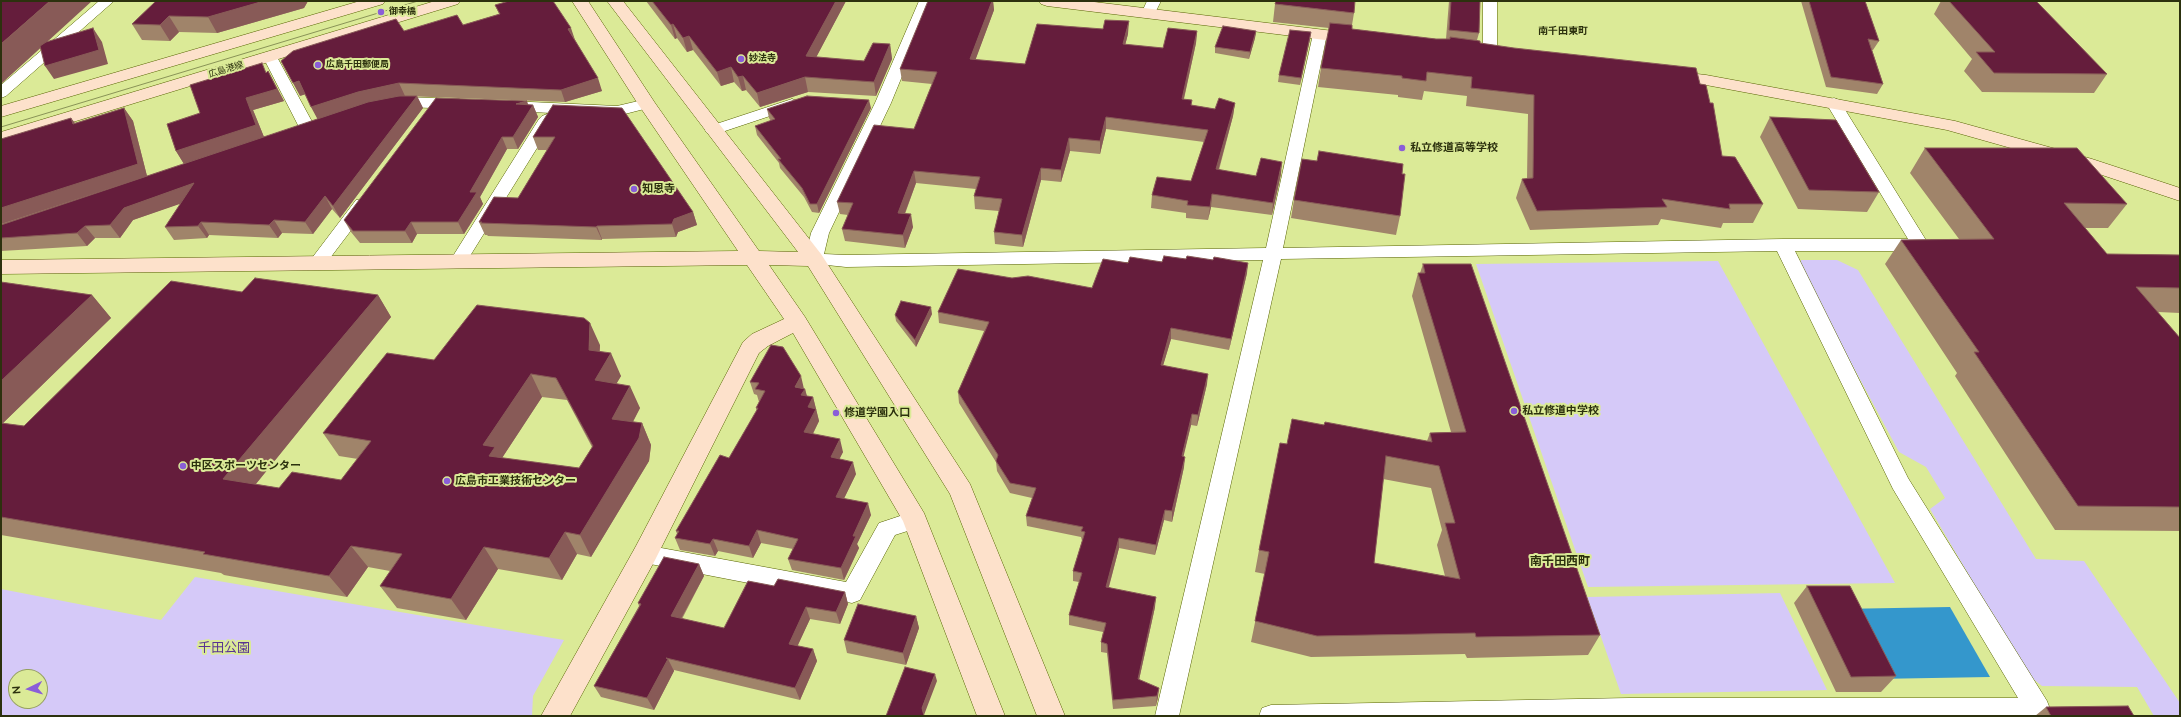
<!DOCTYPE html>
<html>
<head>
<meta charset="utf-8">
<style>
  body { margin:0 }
  #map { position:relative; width:2181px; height:717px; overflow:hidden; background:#dbea97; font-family:"Nunito Sans",sans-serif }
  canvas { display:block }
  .frame { position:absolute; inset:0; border:2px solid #2c310e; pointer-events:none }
  .north { position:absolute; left:8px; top:669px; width:40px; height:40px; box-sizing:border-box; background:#dbea97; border:1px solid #95a060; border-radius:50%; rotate:265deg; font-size:11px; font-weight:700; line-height:16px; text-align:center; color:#2c310e }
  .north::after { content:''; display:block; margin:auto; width:14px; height:18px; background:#8a5ed8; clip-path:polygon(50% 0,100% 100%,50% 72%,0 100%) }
</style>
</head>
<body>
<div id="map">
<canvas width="2181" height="717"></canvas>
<div class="frame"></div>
<div class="north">N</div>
</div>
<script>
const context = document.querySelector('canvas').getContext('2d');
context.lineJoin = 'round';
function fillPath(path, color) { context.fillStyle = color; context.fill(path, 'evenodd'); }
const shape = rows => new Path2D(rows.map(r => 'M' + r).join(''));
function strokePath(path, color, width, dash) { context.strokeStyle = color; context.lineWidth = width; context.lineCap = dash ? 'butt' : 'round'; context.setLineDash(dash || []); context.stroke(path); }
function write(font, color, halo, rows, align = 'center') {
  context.font = font + ' "Nunito Sans","Noto Sans JP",sans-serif'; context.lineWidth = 4; context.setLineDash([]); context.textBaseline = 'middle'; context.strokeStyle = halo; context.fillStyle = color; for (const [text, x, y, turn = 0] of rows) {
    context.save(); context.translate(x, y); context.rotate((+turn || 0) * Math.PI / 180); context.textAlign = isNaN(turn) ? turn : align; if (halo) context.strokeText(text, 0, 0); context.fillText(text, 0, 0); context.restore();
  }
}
const green = shape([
  [1801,260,1837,260,1858,270,2036,559,2084,561,2180,703,2180,716,2154,716,2137,687,2042,686,2027,674,1930,509,1945,498,1926,467,1899,452,1799,266],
  [1718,261,1895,583,1588,587,1476,264],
  [195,577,564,640,533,696,532,716,1,716,1,589,161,620],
  [16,677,40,677,40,701,16,701],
  [1780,593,1827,690,1621,694,1587,597]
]);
const water = shape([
  [1950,607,1990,677,1874,679,1839,609]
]);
const street = shape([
  [99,1,114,1,6,96,1,98,1,85,99,1],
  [919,1,933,1,891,103,829,233,824,254,846,255,1266,248,1313,34,1320,30,1327,34,1283,248,1783,239,1908,239,1826,103,1829,100,1834,98,1839,100,1929,245,1926,249,1920,251,1795,251,1908,478,2047,701,2050,709,2047,716,1259,716,1262,708,1271,705,1629,698,2018,698,1893,489,1777,251,1281,259,1179,716,1155,716,1263,260,846,267,808,263,805,259,811,233,875,103,919,1],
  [1147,1,1161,1,1153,17,1148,18,1141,14,1147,1],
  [1483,1,1497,1,1497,55,1495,58,1490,59,1485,58,1483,55,1483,1],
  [270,53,275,54,277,57,316,129,314,132,302,132,300,129,263,57,265,54,270,53],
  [405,97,459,99,464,101,467,104,464,107,459,109,405,107,396,109,391,107,388,104,391,101,405,97],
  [647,99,652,101,655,104,652,107,617,116,509,111,504,109,501,106,504,103,509,101,617,106,647,99],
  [792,99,797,101,800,104,797,107,713,135,707,133,705,130,707,127,792,99],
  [547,114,552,116,555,119,465,264,459,266,453,264,450,260,453,256,539,119,542,116,547,114],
  [362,199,368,200,370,204,368,208,324,266,318,268,312,266,309,262,312,258,356,200,362,199],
  [915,511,923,514,926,520,923,526,895,535,860,600,852,603,645,563,637,560,634,554,637,548,645,545,846,582,879,523,915,511]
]);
const secondary = shape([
  [360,1,385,1,383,4,1,117,1,106,360,1],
  [435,1,460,1,458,4,1,144,1,132,435,1],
  [572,1,588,1,655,103,759,251,798,252,607,1,623,1,821,254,970,484,1065,716,1037,716,950,494,808,266,769,265,805,317,924,513,1005,716,977,716,903,521,793,333,768,346,759,353,654,562,570,716,541,716,636,546,743,342,752,334,784,319,747,265,1,274,1,260,738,251,638,104,572,1],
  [1039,1,1086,1,1358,34,1364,35,1366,39,1364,43,1358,44,1047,6,1041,4,1039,1],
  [1670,71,1706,75,1955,121,2092,159,2180,188,2180,201,2078,167,1947,130,1706,85,1664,80,1661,76,1664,72,1670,71]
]);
const tram = shape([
  [1,127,418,1]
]);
const wall = shape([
  [156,1,322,1,308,1,304,8,217,33,179,32,170,41,142,40,132,24],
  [646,1,846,1,816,57,864,61,890,44,892,59,876,96,808,92,760,107,746,90,742,91,734,82,721,86,693,50,687,52,677,38,675,39],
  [992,1,993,1,994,10,975,60,1025,64,1128,34,1125,45,1163,48,1197,31,1196,43,1184,99,1192,105,1215,109,1235,103,1233,116,1219,170,1256,176,1281,174,1272,215,1211,207,1208,220,1186,218,1186,213,1151,208,1152,195,1191,181,1204,142,1106,129,1100,154,1070,151,1061,182,1041,180,1023,247,995,244,994,232,999,211,975,209,974,196,976,189,916,183,905,214,913,227,905,248,845,241,842,229,848,215,840,214,837,202,914,129,932,84,902,81,900,69],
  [1449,1,1480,1,1479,33,1477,40,1480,43,1700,84,1722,156,1763,204,1753,223,1723,223,1721,228,1661,219,1658,225,1530,230,1516,198,1522,179,1527,179,1528,114,1466,106,1467,96,1424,91,1422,100,1398,97,1398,95,1318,87,1321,68,1329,28,1273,22,1275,4,1354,13,1352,25,1352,29,1436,39,1446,39],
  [1801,1,1865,1,1879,41,1873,50,1872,50,1883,84,1877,94,1826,87],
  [1941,1,2036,1,2107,74,2094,93,1982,92,1964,71,1972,59,1934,14],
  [495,5,575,40,602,91,565,102,405,96,401,96,417,96,423,108,340,218,332,209,313,234,282,233,278,238,209,235,207,238,174,240,165,227,181,203,133,220,120,238,95,238,87,246,1,251,1,225,71,118,75,123,124,108,133,121,147,176,184,164,176,151,200,113,268,71,284,101,253,110,264,137,318,119,305,94,300,96,404,31,463,25,499,14],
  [1256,31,1255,38,1249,59,1215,53,1215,47],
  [1310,39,1300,85,1278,82,1279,75],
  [528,105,533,105,538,117,518,149,507,149,480,197,483,204,464,234,417,234,412,243,360,243,351,232,344,220],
  [553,105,693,212,697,225,678,232,676,237,602,239,602,240,488,236,487,235,485,235,479,222,518,198,547,150,538,150,533,137],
  [871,108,819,213,812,212,804,197,780,168,779,163,757,135,755,126,771,121,769,118,767,109],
  [1770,117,1879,192,1867,212,1798,209,1760,137],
  [1925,148,2127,204,2108,228,2085,228,2107,254,2180,255,2180,313,2158,312,2180,338,2180,531,2055,530,1955,376,1957,373,1885,264,1901,240,1959,239,1910,173],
  [1294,200,1400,216,1396,235,1291,218],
  [1162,262,1247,273,1229,350,1171,339,1163,365,1207,384,1197,426,1191,425,1183,456,1184,467,1172,522,1164,520,1155,555,1119,548,1109,587,1155,607,1139,680,1158,697,1156,706,1113,709,1107,653,1101,652,1101,642,1103,632,1069,625,1069,615,1079,582,1073,581,1073,571,1082,541,1081,537,1027,526,1026,516,1032,498,1010,493,997,471,996,462,959,403,958,392,984,331,939,323,938,312,1012,278,1092,288,1128,263],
  [1423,264,1600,635,1588,655,1467,658,1465,654,1311,657,1251,642,1265,574,1255,572,1259,550,1287,444,1324,425,1427,441,1430,433,1451,432,1412,296,1418,273,1420,273],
  [1383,479,1431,488,1442,530,1437,545,1445,576,1374,563],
  [1,282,92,295,111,318,3,423,24,426,242,292,378,295,391,317,256,484,279,488,341,480,358,459,339,456,323,433,434,360,600,345,599,351,621,376,616,384,640,408,633,422,642,423,651,445,649,461,591,557,577,554,562,580,498,569,466,620,397,608,380,586,390,571,368,567,347,597,224,575,221,573,1,535],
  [542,397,567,400,592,447,579,468,502,458],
  [932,314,916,347,896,321,895,315],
  [750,382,805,389,807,396,813,397,819,421,813,434,843,452,839,459,856,474,844,498,871,515,857,544,859,548,844,580,792,570,788,559,793,549,761,543,753,558,718,551,715,556,680,550,675,538,677,534,676,531,729,458,757,411,756,408,759,402,757,395,754,394],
  [699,564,704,576,682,619,724,628,774,586,845,592,848,604,840,624,810,619,797,646,813,649,817,661,800,700,674,670,674,671,654,710,601,697,594,686,639,606,638,603],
  [1807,586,1896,676,1881,692,1836,692,1794,603],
  [916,616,919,628,906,665,847,653,844,640],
  [2046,707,2134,716,2035,716]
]);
const shadedWall = shape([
  [50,1,92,1,1,84,1,44],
  [264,1,308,1,304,8,217,33,208,17],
  [836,1,846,1,809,71,806,56],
  [992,1,993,1,994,10,971,72,970,59],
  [169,16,179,32,170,41,160,25],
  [1129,21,1128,34,1122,57,1123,44],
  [673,24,677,38,675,39,671,25],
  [93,28,102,42,108,64,54,79,45,66],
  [571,28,575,40,568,29],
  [1197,31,1196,43,1181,111,1182,99],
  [1256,31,1255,38,1249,59,1250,52],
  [1311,32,1310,39,1300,85,1301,78],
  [689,36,693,50,687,52,683,38],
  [890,44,892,59,876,96,874,82],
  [731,67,734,82,721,86,717,72],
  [268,71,284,101,253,110,264,137,184,164,176,151,246,98],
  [743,76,746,90,742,91,738,77],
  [805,77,808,92,760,107,757,93],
  [598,78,602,91,565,102,561,90],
  [299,81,306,94,300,96,293,83],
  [399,83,405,96,365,105,318,120,311,107,358,92],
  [417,96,423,108,340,218,333,206],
  [869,100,871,108,819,213,817,204],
  [527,101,530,110,533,105,538,117,518,149,513,137,516,104],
  [1235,103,1233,116,1215,182,1216,169],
  [124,108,133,121,147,176,1,224,1,208],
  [1106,117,1106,129,1100,154,1100,141],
  [71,118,80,130,73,124],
  [502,137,507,149,480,197,483,204,464,234,458,222,470,192],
  [1069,138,1070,151,1061,182,1061,170],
  [1282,162,1281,174,1272,215,1273,203],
  [1041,168,1041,180,1023,247,1022,235],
  [914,171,916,183,900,226,898,213],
  [194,183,203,196,133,220,120,238,110,225,124,208],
  [1212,194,1211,207,1208,220],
  [325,196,332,209,313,234,305,222],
  [693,212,697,225,678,232,676,237,672,224,674,219],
  [911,214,913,227,905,248,903,235],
  [274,220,282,233,278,238,269,225],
  [201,222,209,235,207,238,198,226],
  [411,222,417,234,412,243,405,231],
  [85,226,95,238,87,246,77,233],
  [597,226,602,239,602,240,596,227],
  [1248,263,1247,273,1229,350,1231,339],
  [92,295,111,318,1,425,1,381],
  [378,295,391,317,242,501,223,479],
  [931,307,932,314,916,347,915,340],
  [590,323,600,345,599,373,589,350],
  [1171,328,1171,339,1160,376,1161,365],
  [611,353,621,376,605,403,595,380],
  [531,374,542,397,502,458,489,456,483,445],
  [1208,374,1207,384,1197,426,1198,415],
  [801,376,804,389,795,387],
  [630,386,640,408,622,442,612,419],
  [805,389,808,401,801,395],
  [813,397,819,421,807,445,804,432,808,407],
  [1192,414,1191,425,1181,467,1182,456],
  [642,423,651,445,649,461,591,557,580,535],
  [840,439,843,452,834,470,831,457],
  [1185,457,1184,467,1172,522,1172,511],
  [853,462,856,474,839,509,836,497],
  [868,503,871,515,857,544,859,548,844,580,841,568,853,536],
  [1165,510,1164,520,1155,555,1156,545],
  [757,530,761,543,753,558,749,546],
  [565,532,577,554,562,580,549,558],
  [1119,538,1119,548,1106,597,1106,587],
  [713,539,718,551,715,556,710,544],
  [351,546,368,567,347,597,329,576],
  [484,547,498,569,466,620,451,599],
  [699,564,704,576,676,628,671,616],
  [845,592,848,604,840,624,836,612],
  [1156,597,1155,607,1137,689,1138,679],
  [806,607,810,619,793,656,789,644],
  [916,616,919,628,906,665,903,653],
  [813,649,817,661,800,700,795,688],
  [668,659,674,671,654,710,647,698],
  [935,674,937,681,924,715,922,708],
  [1159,688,1158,697,1156,706,1157,696]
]);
const building = shape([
  [1,1,50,1,1,44,1,1],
  [156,1,264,1,208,17,169,16,160,25,132,24,156,1],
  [509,1,553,1,571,28,568,29,598,78,561,90,399,83,358,92,311,107,299,81,293,83,281,61,293,51,396,19,404,31,457,15,463,25,500,14,495,5,509,1],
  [652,1,836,1,806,56,864,61,873,43,890,44,874,82,805,77,757,93,743,76,738,77,731,67,717,72,689,36,683,38,673,24,671,25,652,1],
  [928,1,992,1,970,59,1025,64,1037,24,1103,29,1105,20,1129,21,1123,44,1163,48,1168,28,1197,31,1182,99,1192,100,1191,105,1215,109,1219,98,1235,103,1216,169,1256,176,1261,158,1282,162,1273,203,1212,194,1210,207,1187,205,1188,201,1152,195,1157,177,1191,181,1208,130,1106,117,1100,141,1069,138,1061,170,1041,168,1022,235,994,232,1002,199,974,196,980,177,914,171,898,213,911,214,903,235,842,229,853,203,837,202,874,125,914,129,937,72,900,69,928,1],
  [1276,1,1355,1,1354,13,1275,4,1276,1],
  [1451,1,1480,1,1479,33,1449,30,1451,1],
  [1809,1,1865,1,1879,41,1868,39,1883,84,1831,77,1809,1],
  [1949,1,2036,1,2107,74,1994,73,1976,52,1995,52,1949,1],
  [1330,23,1352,25,1352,29,1436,39,1450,39,1450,37,1480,41,1480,43,1514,48,1696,68,1700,84,1706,85,1710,103,1713,103,1722,156,1735,157,1763,204,1729,204,1730,209,1662,199,1667,207,1537,211,1522,179,1533,178,1534,95,1471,88,1472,77,1427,72,1426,81,1402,78,1402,76,1321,68,1330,23],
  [1223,26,1256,31,1250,52,1215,47,1223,26],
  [93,28,99,50,45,66,40,46,46,42,93,28],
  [1290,30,1311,32,1301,78,1279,75,1290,30],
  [262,63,266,73,268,71,277,89,246,98,256,125,176,151,167,124,200,113,190,85,262,63],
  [399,96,417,96,333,206,325,196,305,222,274,220,269,225,201,222,198,226,165,227,194,183,124,208,110,225,85,226,77,233,1,238,1,225,368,102,399,96],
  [807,96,869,100,817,204,810,204,802,188,778,159,781,159,755,126,775,119,767,109,807,96],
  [436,98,527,101,516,104,533,105,513,137,502,137,470,192,477,192,458,222,411,222,405,231,353,231,344,220,436,98],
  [553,105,622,108,693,212,674,219,672,224,597,226,596,227,481,223,482,222,479,222,494,197,518,198,555,137,533,137,553,105],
  [124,108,138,164,1,208,1,139,71,118,73,124,124,108],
  [1770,117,1836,120,1879,192,1809,190,1770,117],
  [1925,148,2077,148,2127,204,2064,203,2107,254,2180,255,2180,288,2136,287,2180,338,2180,507,2078,506,1974,352,1979,352,1901,240,1994,239,1925,148],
  [1319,151,1403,164,1402,174,1405,174,1400,216,1294,200,1302,159,1317,161,1319,151],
  [1164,256,1186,259,1187,256,1213,260,1214,257,1248,263,1231,339,1171,328,1161,365,1208,374,1198,415,1192,414,1182,456,1185,457,1172,511,1165,510,1156,545,1119,538,1106,587,1156,597,1138,679,1159,688,1157,696,1113,700,1107,644,1101,642,1106,623,1069,615,1082,573,1073,571,1085,532,1081,531,1083,527,1026,516,1036,488,1010,483,996,461,998,455,958,392,989,322,938,312,958,269,1012,278,1028,276,1092,288,1103,259,1128,263,1130,257,1162,262,1164,256],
  [1423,264,1471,264,1600,635,1476,637,1475,633,1317,636,1255,621,1269,552,1259,550,1280,443,1287,444,1292,419,1324,425,1325,422,1432,442,1430,433,1466,432,1418,273,1425,273,1423,264],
  [1386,456,1439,466,1455,523,1445,523,1460,579,1374,563,1386,456],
  [255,278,378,295,223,479,279,488,292,472,341,480,371,441,323,433,387,353,434,360,477,305,584,318,590,323,589,350,611,353,595,380,630,386,612,419,642,423,639,438,580,535,565,532,549,558,484,547,451,599,380,586,402,554,351,546,329,576,203,554,205,552,1,517,1,423,24,426,171,281,242,292,255,278],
  [531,374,556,378,593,446,579,468,489,456,495,447,483,445,531,374],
  [1,282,92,295,1,381,1,282],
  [901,301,931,307,915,340,895,315,901,301],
  [771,345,783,347,801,376,795,387,805,389,801,395,813,397,808,407,816,409,804,432,840,439,831,457,853,462,836,497,868,503,853,536,856,536,841,568,788,559,798,539,757,530,749,546,713,539,710,544,675,538,679,531,676,531,720,455,729,458,758,408,756,408,765,391,755,389,759,383,750,382,771,345],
  [664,557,699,564,671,616,724,628,748,581,774,586,778,579,845,592,836,612,806,607,789,644,813,649,795,688,666,658,668,659,647,698,594,686,641,604,638,603,664,557],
  [1807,586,1850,586,1896,676,1851,677,1807,586],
  [858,604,916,616,903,653,844,640,858,604],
  [905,667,935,674,922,708,924,716,886,716,905,667],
  [2128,706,2134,716,2051,716,2046,707,2128,706]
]);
const markers = [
  [381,12,4,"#8a5ed8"],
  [741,59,4,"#8a5ed8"],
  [318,65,4,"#8a5ed8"],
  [1402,148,4,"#8a5ed8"],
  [634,189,4,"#8a5ed8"],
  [1514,411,4,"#8a5ed8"],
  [836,413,4,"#8a5ed8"],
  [183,466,4,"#8a5ed8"],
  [447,481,4,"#8a5ed8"]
];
const farPoinames = [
  ["御幸橋",389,12],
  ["妙法寺",749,59],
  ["広島千田郵便局",326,65]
];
const farStreetnames = [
  ["広島港線",226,70,-17]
];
const farNeighbourhoodnames = [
  ["南千田東町",1563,32]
];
const poiNames = [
  ["私立修道高等学校",1410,148],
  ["知恩寺",642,189],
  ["私立修道中学校",1522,411],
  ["修道学園入口",844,413],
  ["中区スポーツセンター",191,466],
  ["広島市工業技術センター",455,481]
];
const neighbourhoodNames = [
  ["南千田西町",1560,562]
];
const nearParknames = [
  ["千田公園",224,649]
];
fillPath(green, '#d5c9f8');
fillPath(water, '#3497cc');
strokePath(street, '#586304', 1);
strokePath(secondary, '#586304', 1);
fillPath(street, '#fff');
fillPath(secondary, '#fde1cb');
strokePath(tram, '#899357', 1);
fillPath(wall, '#a0846a');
fillPath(shadedWall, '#885a57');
fillPath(building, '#651d3c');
strokePath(building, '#885a57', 1);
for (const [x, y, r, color] of markers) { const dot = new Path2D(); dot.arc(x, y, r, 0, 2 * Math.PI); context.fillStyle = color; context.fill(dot); strokePath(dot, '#dbea97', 1.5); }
write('bold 9px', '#2c310e', '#dbea97', farPoinames, 'left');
write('9px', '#2c310e', '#dbea97', farStreetnames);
write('bold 10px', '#2c310e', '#dbea97', farNeighbourhoodnames);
write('bold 11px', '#2c310e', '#dbea97', poiNames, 'left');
write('bold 12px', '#2c310e', '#dbea97', neighbourhoodNames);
write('13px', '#583392', '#dbea97', nearParknames);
</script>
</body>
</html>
